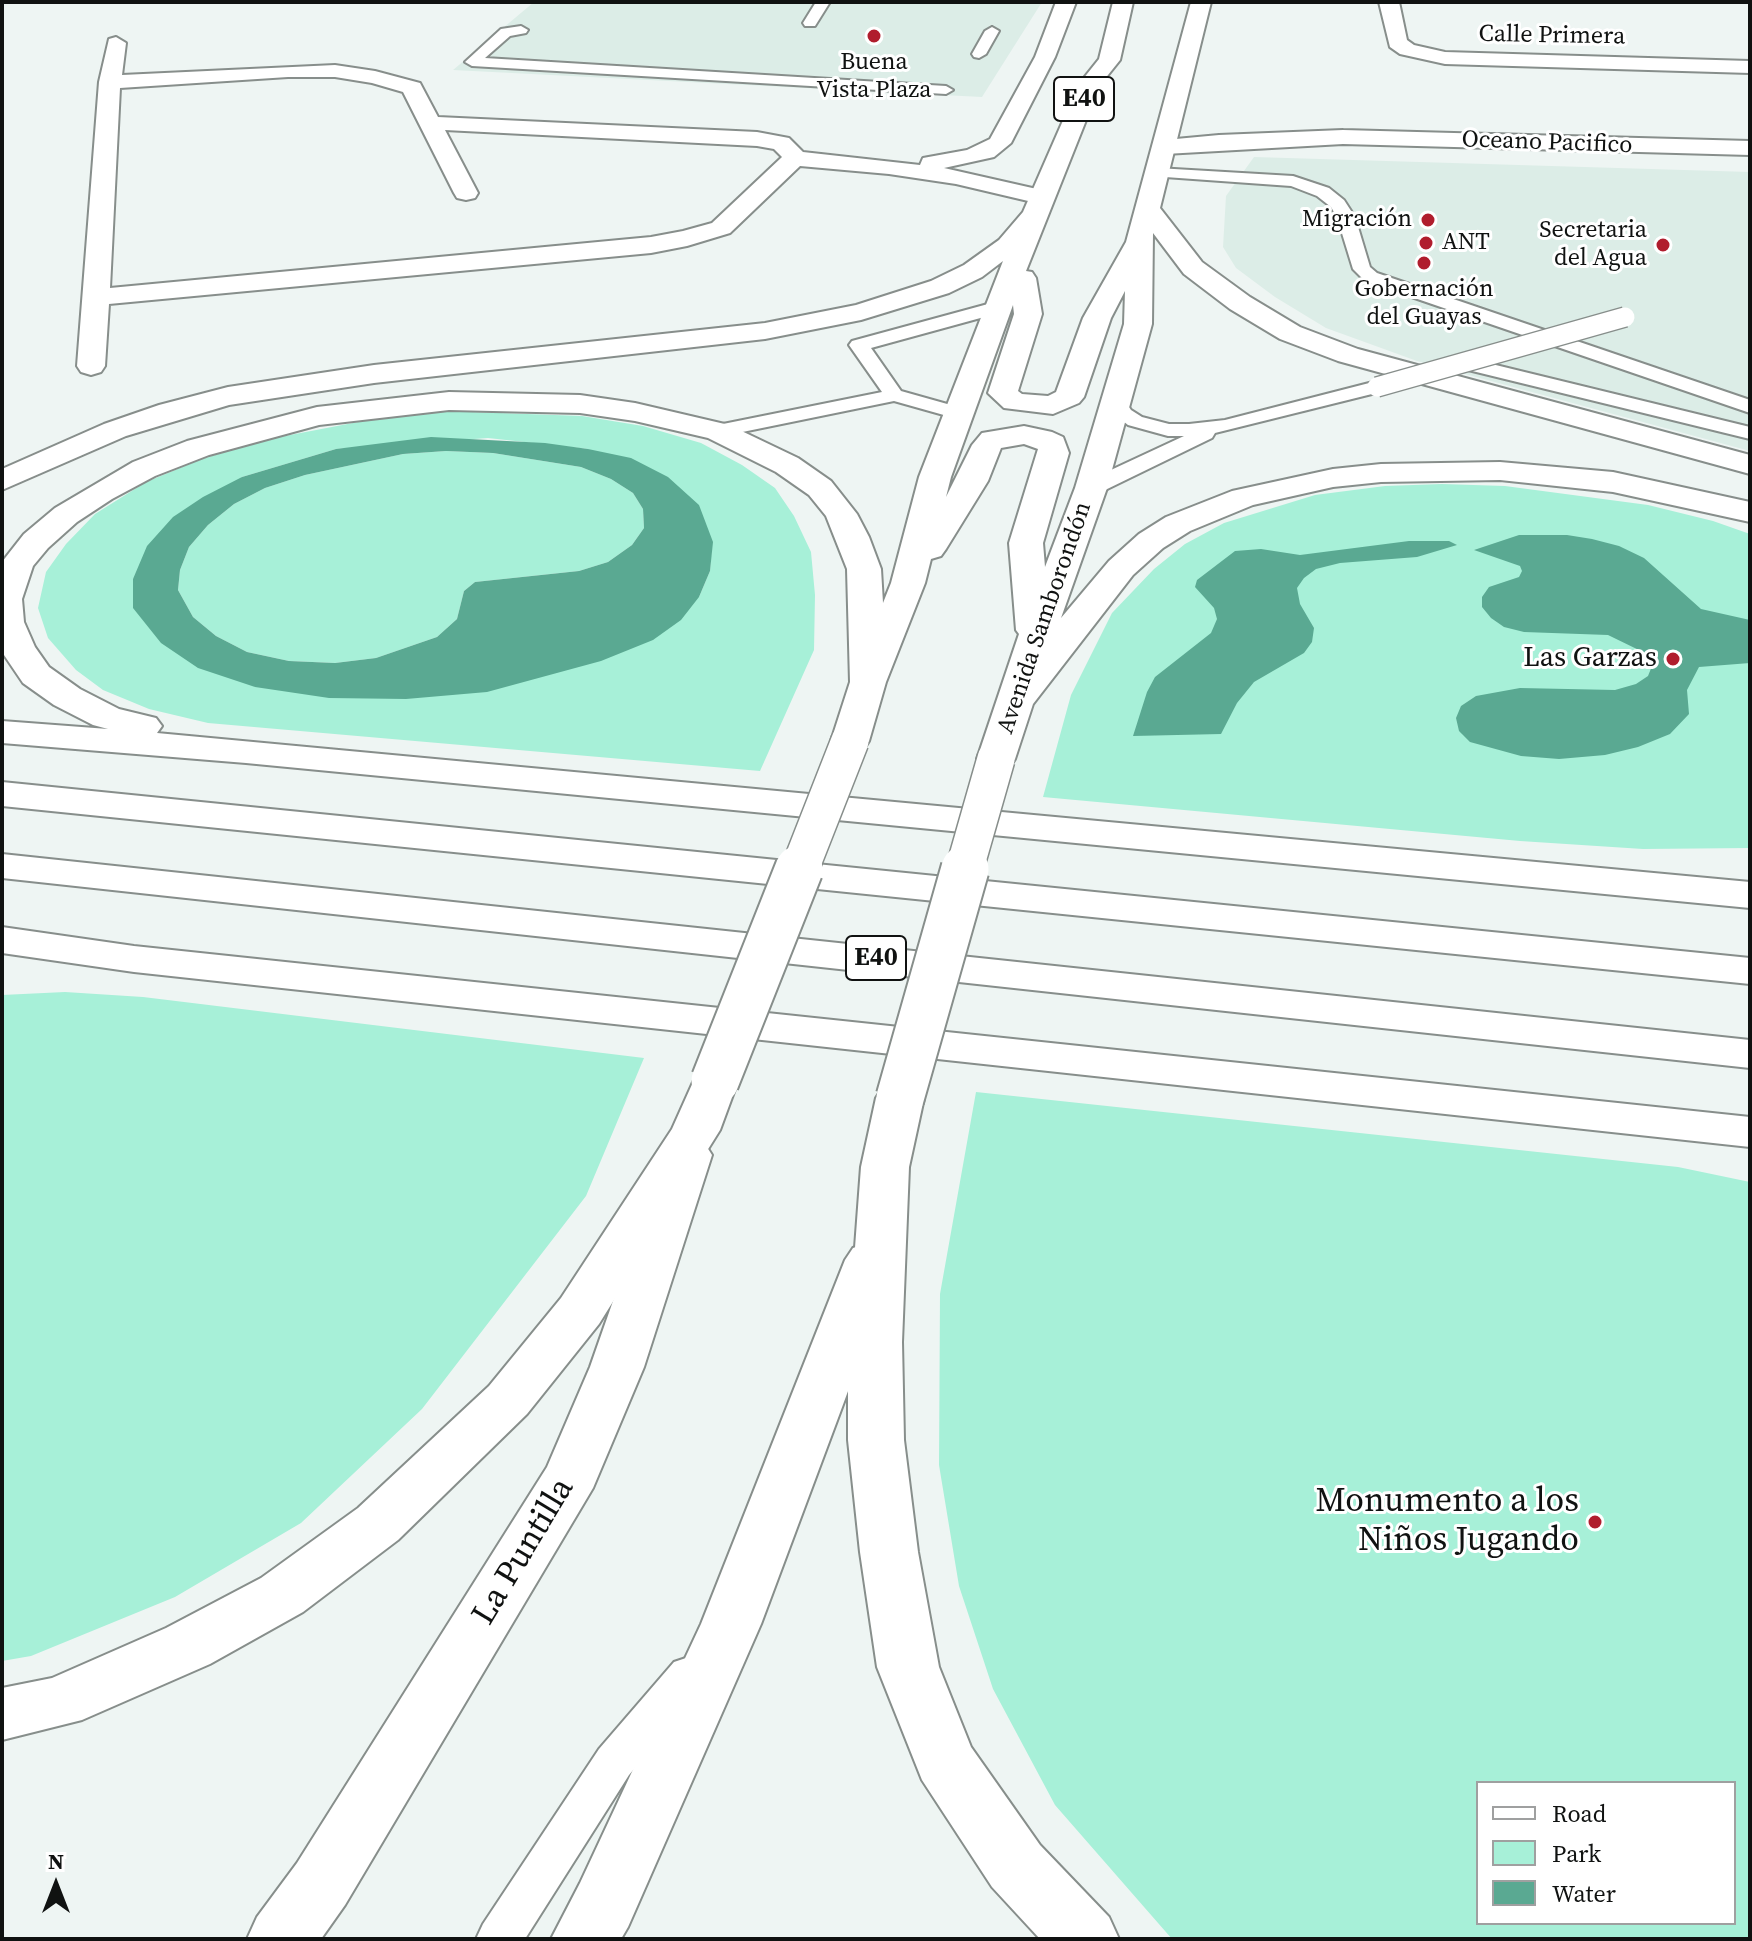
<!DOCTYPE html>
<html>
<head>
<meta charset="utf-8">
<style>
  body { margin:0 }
  #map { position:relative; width:1752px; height:1941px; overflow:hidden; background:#eef5f3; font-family:"Source Serif 4",serif }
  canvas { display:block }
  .frame { position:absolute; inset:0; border:4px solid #101211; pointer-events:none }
  .legend { position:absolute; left:1476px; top:1781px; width:260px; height:144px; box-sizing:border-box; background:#fff; border:2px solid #9fa0a0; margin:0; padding:10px 14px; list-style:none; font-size:24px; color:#101211 }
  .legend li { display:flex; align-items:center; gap:16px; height:40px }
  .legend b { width:40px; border:2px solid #9fa0a0 }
  .north { position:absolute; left:16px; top:1845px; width:80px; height:80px; -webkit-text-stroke:6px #fff; paint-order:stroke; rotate:0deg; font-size:22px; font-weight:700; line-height:32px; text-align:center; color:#101211 }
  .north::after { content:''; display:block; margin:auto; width:28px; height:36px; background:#101211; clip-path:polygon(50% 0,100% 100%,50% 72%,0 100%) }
</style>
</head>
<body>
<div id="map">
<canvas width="1752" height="1941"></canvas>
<div class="frame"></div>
<ul class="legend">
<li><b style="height:10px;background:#fff"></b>Road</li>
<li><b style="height:22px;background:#a7f0d8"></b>Park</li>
<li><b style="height:22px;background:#5aa992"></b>Water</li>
</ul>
<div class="north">N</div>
</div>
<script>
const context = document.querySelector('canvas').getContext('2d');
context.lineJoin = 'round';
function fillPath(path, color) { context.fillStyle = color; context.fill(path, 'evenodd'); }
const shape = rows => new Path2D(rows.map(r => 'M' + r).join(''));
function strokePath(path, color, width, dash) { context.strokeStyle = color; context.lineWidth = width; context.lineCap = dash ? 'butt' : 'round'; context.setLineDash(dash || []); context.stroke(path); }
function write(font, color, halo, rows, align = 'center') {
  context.font = font + ' "Source Serif 4",serif'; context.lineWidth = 6; context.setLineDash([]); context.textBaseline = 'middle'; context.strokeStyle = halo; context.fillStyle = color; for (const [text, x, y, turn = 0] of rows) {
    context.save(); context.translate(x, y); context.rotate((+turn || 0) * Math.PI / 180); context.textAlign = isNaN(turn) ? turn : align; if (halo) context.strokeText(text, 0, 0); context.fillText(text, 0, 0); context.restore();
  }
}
const built = shape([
  [534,2,1042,2,982,97,453,70],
  [1254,157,1750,172,1750,451,1417,361,1326,328,1275,297,1236,268,1223,247,1226,196]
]);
const green = shape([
  [445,411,582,416,643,426,701,443,742,465,775,488,794,516,811,552,815,595,814,650,760,771,208,723,149,709,103,690,76,670,48,638,38,608,46,572,66,544,95,514,146,482,202,459,264,440,384,417],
  [488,438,588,449,712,542,710,571,699,597,255,687,133,579,242,477,336,449],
  [446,451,493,453,581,467,611,479,633,493,643,509,644,528,632,545,608,562,579,571,475,582,464,591,457,619,437,637,376,658,335,663,289,661,247,652,216,636,193,617,178,590,180,570,189,547,208,525,234,504,265,488,305,475,403,454],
  [1442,484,1505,486,1648,505,1713,521,1750,534,1750,848,1643,849,1520,841,1043,797,1071,695,1112,613,1154,569,1185,544,1224,523,1315,495,1385,486],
  [65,992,143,997,644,1058,586,1196,422,1409,301,1523,175,1597,31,1656,2,1661,2,995],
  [976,1092,1678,1167,1750,1182,1750,1939,1172,1939,1055,1805,993,1689,959,1586,939,1465,940,1294],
  [1734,1783,1734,1923,1478,1923,1478,1783]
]);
const water = shape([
  [431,437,545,443,588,449,631,458,668,477,699,505,713,542,710,571,699,597,681,620,653,640,601,661,487,692,406,699,329,698,255,687,198,668,161,643,133,608,133,579,147,546,173,517,203,497,242,477,336,449],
  [446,451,493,453,581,467,611,479,633,493,643,509,644,528,632,545,608,562,579,571,475,582,464,591,457,619,437,637,376,658,335,663,289,661,247,652,216,636,193,617,178,590,180,570,189,547,208,525,234,504,265,488,305,475,403,454],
  [1519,535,1567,535,1592,539,1619,546,1644,558,1701,609,1750,620,1750,663,1699,667,1687,690,1689,714,1670,734,1638,747,1605,755,1559,759,1521,756,1470,742,1459,731,1456,718,1461,706,1476,696,1520,688,1615,690,1636,684,1648,676,1652,666,1645,653,1608,635,1524,632,1504,627,1491,618,1482,607,1482,597,1489,587,1519,577,1522,571,1520,566,1474,550],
  [1409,541,1449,541,1457,545,1417,557,1340,563,1316,569,1304,578,1297,588,1300,604,1314,628,1312,642,1304,653,1254,682,1237,703,1221,734,1133,736,1147,692,1155,677,1211,633,1217,619,1214,608,1195,587,1197,580,1235,551,1261,549,1300,555]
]);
const service = shape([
  [816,2,830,2,815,26,805,26,803,23,816,2],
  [521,26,528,30,526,33,510,36,485,58,946,86,953,90,946,94,472,66,465,62,501,29,521,26],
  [992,27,999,31,986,54,979,58,974,57,972,54,985,31,992,27],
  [1157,168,1293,176,1329,188,1344,200,1355,217,1370,267,1377,273,1750,400,1750,413,1365,281,1353,269,1337,217,1331,207,1317,196,1291,186,1151,176,1151,170,1157,168],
  [999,301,1008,307,1006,311,871,348,901,391,965,409,968,413,965,417,958,419,894,401,718,437,708,431,718,425,882,392,849,345,852,341,999,301],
  [1467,358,1750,427,1750,439,1460,368,1457,364,1460,360,1467,358],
  [1377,381,1387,387,1384,391,1215,433,1212,438,1099,493,1083,493,1080,488,1083,483,1184,436,1168,436,1128,425,1114,414,1106,402,1109,398,1123,398,1131,410,1142,417,1169,424,1189,424,1225,420,1377,381],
  [689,1657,704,1662,710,1674,704,1686,629,1775,525,1939,476,1939,483,1924,599,1749,674,1662,689,1657]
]);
const minor = shape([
  [1056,2,1076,2,1055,57,1011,143,994,157,944,168,1050,192,1053,197,1050,202,1041,204,956,184,889,174,800,166,730,233,687,246,651,253,109,304,105,366,101,372,91,375,81,372,77,366,99,82,109,39,116,37,126,43,122,75,335,65,375,71,420,83,438,117,757,132,789,138,803,152,920,165,923,158,967,150,990,139,1035,57,1056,2],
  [288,77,335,77,372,83,403,92,454,193,457,198,466,200,475,198,478,193,445,130,757,146,774,149,782,157,712,223,683,231,651,237,110,288,120,88,288,77],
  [1379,2,1399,2,1407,40,1414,45,1445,52,1750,61,1750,73,1445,64,1400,54,1390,47,1379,2],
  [1343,130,1750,141,1750,155,1343,144,1165,154,1157,152,1153,147,1157,142,1165,140,1219,135,1343,130],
  [688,1139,705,1144,712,1155,644,1367,593,1488,345,1905,321,1939,247,1939,257,1917,297,1863,547,1467,590,1367,664,1155,671,1144,688,1139],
  [871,1242,889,1248,897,1260,761,1624,628,1927,621,1939,551,1939,580,1883,701,1624,845,1260,853,1248,871,1242]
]);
const trunk = shape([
  [1113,2,1133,2,1120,60,1100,85,1026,271,1032,272,1036,278,1042,314,1018,391,1022,394,1048,396,1056,392,1083,318,1126,242,1191,2,1211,2,1160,208,1202,262,1250,297,1300,327,1358,349,1750,455,1750,474,1338,361,1280,339,1230,309,1184,274,1153,233,1152,324,1107,488,1061,618,1109,561,1139,534,1166,517,1232,491,1333,469,1381,464,1500,462,1613,472,1750,502,1750,522,1613,492,1500,480,1381,482,1333,487,1253,505,1190,531,1163,548,1133,575,1033,704,1015,759,1010,767,996,771,982,767,977,759,1019,634,1016,630,1009,543,1038,449,1024,444,1001,448,988,481,946,549,941,556,931,559,925,583,886,682,869,741,864,749,850,752,836,749,831,741,850,682,847,569,826,516,809,495,776,472,708,438,635,421,580,413,449,410,319,425,209,455,155,476,112,499,77,522,48,548,33,566,22,599,24,622,35,647,49,667,80,689,119,709,156,718,162,726,157,733,1750,882,1750,908,246,763,2,743,2,721,108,729,93,725,54,705,23,683,2,652,2,562,24,534,55,508,133,462,187,441,317,407,449,392,580,395,635,403,729,425,798,458,831,481,857,514,869,537,881,569,883,603,891,583,919,477,1003,261,982,277,949,293,861,320,765,339,374,383,229,405,126,436,2,490,2,469,104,424,159,405,228,387,374,365,765,323,856,305,931,281,964,265,999,240,1023,212,1079,84,1099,59,1113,2],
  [1125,291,1124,324,1075,488,1045,567,1043,543,1069,453,1063,437,1052,432,1024,426,982,433,972,445,946,497,951,477,1013,305,1014,314,988,393,1004,408,1053,414,1079,403,1084,397,1111,318,1125,291],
  [2,782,1750,958,1750,984,2,806,2,782],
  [2,854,1750,1040,1750,1068,2,878,2,854],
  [2,927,134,946,1750,1117,1750,1147,134,972,2,953,2,927],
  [715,1066,732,1071,738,1081,720,1130,599,1324,527,1414,398,1540,303,1612,210,1664,82,1720,2,1740,2,1688,52,1678,166,1628,261,1578,358,1508,489,1386,561,1298,672,1129,698,1071,715,1066],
  [900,1083,917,1087,924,1098,909,1167,902,1342,904,1440,918,1552,939,1667,971,1747,1040,1845,1109,1917,1119,1939,1040,1939,992,1887,922,1780,877,1667,860,1552,848,1440,848,1342,861,1167,876,1098,883,1087,900,1083]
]);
const serviceBridge = shape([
  [1377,387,1625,317]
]);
const trunkBridgeFar1 = shape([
  [799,871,850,741],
  [964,871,996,759]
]);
const trunkBridge = shape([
  [715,1081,799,869],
  [900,1098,965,869]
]);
const markers = [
  [874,36,8,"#b01d2d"],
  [1428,220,8,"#b01d2d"],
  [1426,243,8,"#b01d2d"],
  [1663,245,8,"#b01d2d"],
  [1424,263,8,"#b01d2d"],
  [1673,659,8,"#b01d2d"],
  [1595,1522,8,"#b01d2d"]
];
const farStreetnames = [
  ["Calle Primera",1552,36,1],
  ["Oceano Pacifico",1547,143,2],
  ["Avenida Samborondón",1045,618,-71]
];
const farPoinames = [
  ["Buena",874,63],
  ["Vista Plaza",874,91],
  ["Migración",1412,220,"right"],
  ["Secretaria",1647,231,"right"],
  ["del Agua",1647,259,"right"],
  ["ANT",1442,243,"left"],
  ["Gobernación",1424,290],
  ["del Guayas",1424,318]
];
const shields = [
  [1084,99,60],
  [876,958,60]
];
const shieldNames = [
  ["E40",1084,99],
  ["E40",876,958]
];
const poiNames = [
  ["Las Garzas",1657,659]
];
const nearPoinames = [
  ["Monumento a los",1579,1502],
  ["Niños Jugando",1579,1541]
];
const nearStreetnames = [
  ["La Puntilla",524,1552,-59]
];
fillPath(built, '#dcede7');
fillPath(green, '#a7f0d8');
fillPath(water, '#5aa992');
strokePath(service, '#878e8b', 4);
strokePath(minor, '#878e8b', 4);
strokePath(trunk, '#878e8b', 4);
fillPath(service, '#fff');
fillPath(minor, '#fff');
fillPath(trunk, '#fff');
strokePath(serviceBridge, '#878e8b', 22, []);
strokePath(trunkBridgeFar1, '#878e8b', 40, []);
strokePath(trunkBridge, '#878e8b', 51, []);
strokePath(serviceBridge, '#fff', 19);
strokePath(trunkBridgeFar1, '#fff', 37);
strokePath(trunkBridge, '#fff', 47);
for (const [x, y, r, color] of markers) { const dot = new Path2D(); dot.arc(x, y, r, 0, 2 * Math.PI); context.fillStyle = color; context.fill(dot); strokePath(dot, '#fff', 3); }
write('24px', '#101211', '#fff', farStreetnames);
write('24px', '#101211', '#fff', farPoinames);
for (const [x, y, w] of shields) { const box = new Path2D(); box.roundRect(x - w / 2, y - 22, w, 44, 6); context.fillStyle = '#fff'; context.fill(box); strokePath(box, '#101211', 2); }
write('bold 26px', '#101211', null, shieldNames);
write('28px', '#101211', '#fff', poiNames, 'right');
write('34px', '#101211', '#fff', nearPoinames, 'right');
write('34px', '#101211', '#fff', nearStreetnames);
</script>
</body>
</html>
